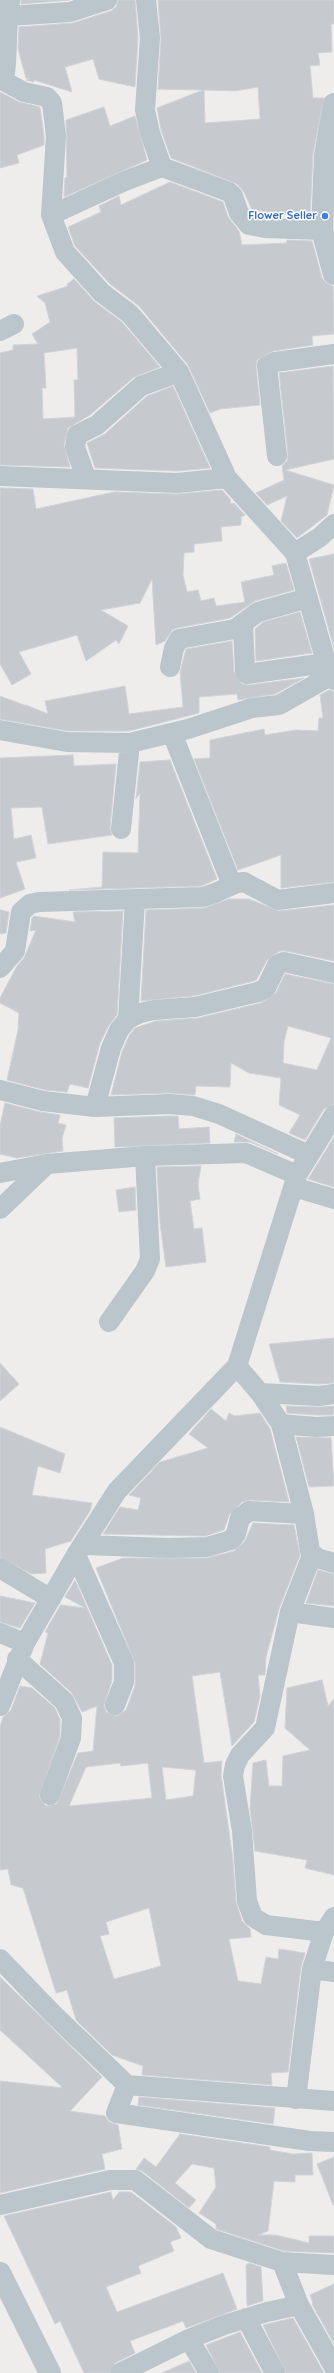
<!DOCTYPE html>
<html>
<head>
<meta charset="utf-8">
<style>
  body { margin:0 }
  canvas { display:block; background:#efecec }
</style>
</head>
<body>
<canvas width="334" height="2373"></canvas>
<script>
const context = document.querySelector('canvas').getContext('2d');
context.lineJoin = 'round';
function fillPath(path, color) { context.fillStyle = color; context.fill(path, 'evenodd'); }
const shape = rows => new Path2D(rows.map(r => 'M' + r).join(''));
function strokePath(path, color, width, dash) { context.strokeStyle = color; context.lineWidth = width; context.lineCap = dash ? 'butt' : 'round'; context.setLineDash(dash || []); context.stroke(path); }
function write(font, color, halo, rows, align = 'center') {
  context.font = font + ' Quicksand,sans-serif'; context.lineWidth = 3; context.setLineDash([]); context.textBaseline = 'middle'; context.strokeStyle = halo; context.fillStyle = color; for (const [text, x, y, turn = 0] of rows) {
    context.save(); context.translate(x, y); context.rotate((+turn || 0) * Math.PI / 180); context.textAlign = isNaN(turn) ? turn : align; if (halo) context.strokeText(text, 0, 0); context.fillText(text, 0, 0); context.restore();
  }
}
const building = shape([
  [21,0,70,0,21,4,21,0],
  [118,0,135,0,138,38,135,87,99,79,93,59,65,67,72,92,34,80,34,82,26,80,30,79,26,78,18,49,19,27,73,23,111,11,116,7,118,0],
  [158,0,334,0,334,24,331,24,332,52,318,53,320,65,310,66,313,98,324,98,313,154,310,217,252,210,244,192,237,184,171,158,161,130,157,108,203,90,158,89,161,39,158,0],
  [258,87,260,119,205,123,204,90,235,91,258,87],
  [0,92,19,102,40,107,44,136,44,145,17,155,19,163,0,168,0,92],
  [104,107,110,126,135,116,147,160,64,197,65,178,67,177,66,120,104,107],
  [170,182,223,202,228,217,239,231,242,245,287,243,287,240,312,241,322,278,326,283,333,286,334,334,312,336,313,345,273,351,257,360,256,367,260,405,220,409,210,413,188,365,139,306,110,284,75,246,68,227,101,212,99,206,119,196,121,205,170,182],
  [74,279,95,302,122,322,160,367,134,377,90,415,68,428,64,445,70,467,0,465,0,353,13,350,13,345,38,344,32,334,50,322,45,303,37,296,68,286,67,284,74,279],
  [77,348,78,380,74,380,75,417,43,419,42,388,46,388,44,353,77,348],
  [333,366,334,459,285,470,334,485,327,515,297,538,281,521,287,496,267,505,256,493,284,480,282,466,287,461,288,455,279,373,333,366],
  [173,386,210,468,177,471,95,468,87,443,105,434,147,396,173,386],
  [0,488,33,489,36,509,114,492,177,494,222,490,230,499,231,504,234,503,245,515,241,517,241,525,221,527,222,541,194,544,194,552,184,553,183,575,187,592,198,590,201,601,214,598,216,606,245,602,241,582,274,575,272,566,286,563,294,590,255,601,230,618,177,628,172,630,165,641,156,645,152,579,140,603,101,610,128,626,119,644,116,640,86,661,77,635,19,652,31,674,12,685,0,664,0,488],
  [334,554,334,648,309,559,334,554],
  [300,612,312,653,256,661,255,629,263,622,300,612],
  [232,641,234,672,242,684,249,685,304,678,275,694,238,700,237,694,199,697,199,713,129,731,68,731,0,719,0,696,24,705,22,706,26,705,48,714,45,701,125,686,129,714,183,707,180,672,186,649,232,641],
  [329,690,334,691,334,882,281,888,281,855,238,870,194,759,210,758,210,740,264,729,265,735,296,730,318,731,319,718,323,718,320,695,329,690],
  [73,755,74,766,116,764,110,828,112,835,48,844,42,807,11,808,14,839,31,835,36,858,16,862,25,889,0,898,0,758,73,755],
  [170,760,217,879,201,886,69,890,102,887,103,852,138,853,140,793,136,799,140,762,170,760],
  [229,899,249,899,279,911,334,905,334,961,286,951,280,951,267,960,257,979,254,981,193,996,141,1001,146,910,204,908,229,899],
  [0,910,9,912,6,933,0,934,0,910],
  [123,911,117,1015,109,1025,100,1043,88,1088,70,1084,67,1092,45,1090,7,1080,18,1030,19,1013,0,1003,0,998,17,966,24,958,36,930,30,931,32,918,34,916,75,922,73,912,123,911],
  [285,974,334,984,334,1104,324,1109,305,1140,289,1133,300,1115,279,1105,281,1078,249,1073,231,1063,230,1087,196,1086,195,1095,170,1093,111,1095,122,1052,129,1036,135,1028,156,1021,198,1018,261,1003,276,993,285,974],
  [288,1026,331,1038,317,1070,283,1063,284,1042,288,1026],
  [5,1103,40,1112,60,1115,58,1123,66,1125,62,1138,63,1151,17,1158,0,1154,0,1126,5,1103],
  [170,1116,178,1116,179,1129,209,1127,210,1143,115,1147,114,1118,170,1116],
  [236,1134,278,1154,250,1142,234,1142,236,1134],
  [334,1137,334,1187,308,1179,334,1137],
  [201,1166,198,1184,200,1199,190,1201,194,1229,202,1228,206,1262,166,1267,160,1223,157,1167,201,1166],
  [135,1187,136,1210,119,1212,116,1190,135,1187],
  [334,1338,334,1383,319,1384,280,1382,269,1344,334,1338],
  [0,1363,19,1384,0,1401,0,1363],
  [286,1406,319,1407,334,1406,333,1415,316,1415,287,1413,286,1406],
  [211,1409,226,1421,229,1413,235,1416,260,1413,270,1429,289,1502,250,1500,242,1502,229,1515,224,1530,205,1536,103,1534,120,1507,138,1510,141,1498,129,1495,160,1462,208,1448,189,1434,211,1409],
  [0,1427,65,1454,60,1473,38,1466,32,1495,92,1503,90,1511,71,1541,45,1549,46,1573,31,1574,0,1557,0,1427],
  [296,1437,331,1438,334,1486,309,1487,296,1437],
  [253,1523,294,1525,300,1555,279,1609,266,1657,265,1675,258,1675,260,1696,254,1722,232,1746,220,1672,192,1676,204,1763,222,1761,221,1775,233,1860,236,1902,242,1921,250,1929,251,1937,229,1939,238,1981,261,1984,266,1957,278,1959,279,1949,305,1953,301,1967,288,2072,271,2073,272,2085,142,2075,143,2066,112,2055,76,2020,67,1990,56,1993,23,1888,11,1885,8,1869,0,1870,0,1727,3,1717,11,1710,20,1686,32,1688,55,1708,60,1720,60,1736,39,1797,46,1806,57,1804,78,1753,93,1751,97,1706,82,1712,72,1693,40,1664,48,1633,45,1632,60,1606,61,1605,85,1608,65,1597,75,1580,112,1665,112,1680,104,1706,106,1712,117,1716,126,1710,135,1686,135,1663,96,1568,123,1558,207,1558,234,1551,245,1541,253,1523],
  [120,1763,121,1766,148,1763,152,1798,69,1806,86,1767,120,1763],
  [162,1767,196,1770,193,1796,166,1800,162,1767],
  [149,1908,161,1966,114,1979,100,1936,109,1934,106,1922,149,1908],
  [318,1570,334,1574,334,1606,306,1603,318,1570],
  [0,1596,35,1603,20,1628,0,1622,0,1596],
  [322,1680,328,1706,334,1699,334,1875,305,1868,307,1860,255,1851,250,1809,253,1763,266,1760,269,1786,282,1786,283,1756,310,1750,285,1728,287,1688,322,1680],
  [0,1977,102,2077,70,2111,105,2116,109,2122,118,2125,122,2149,102,2154,105,2169,0,2193,0,2081,63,2088,0,2030,0,1977],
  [139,2097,275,2108,273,2124,138,2105,139,2097],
  [180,2134,270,2147,270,2150,293,2154,312,2153,313,2175,295,2175,295,2182,274,2181,268,2231,258,2235,275,2235,309,2243,309,2236,334,2236,334,2253,284,2251,216,2229,216,2224,199,2213,216,2187,214,2168,192,2164,175,2183,196,2200,189,2208,142,2171,136,2169,144,2158,156,2167,180,2134],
  [334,2157,334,2205,333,2205,317,2164,334,2157],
  [111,2192,113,2200,119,2192,131,2192,176,2227,181,2238,170,2242,174,2251,138,2266,141,2273,106,2287,117,2312,223,2273,237,2309,186,2328,183,2321,130,2341,135,2353,115,2363,109,2373,84,2373,60,2321,55,2324,4,2216,111,2192],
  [249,2263,261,2267,263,2301,247,2306,246,2265,249,2263],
  [334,2284,334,2344,312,2304,313,2303,310,2295,334,2284],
  [293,2318,324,2373,286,2373,263,2325,293,2318],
  [240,2332,262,2373,220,2373,206,2345,240,2332],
  [189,2361,196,2373,162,2373,189,2361]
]);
const minor = shape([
  [146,0,150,38,145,110,150,133,162,167],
  [8,16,70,12,107,0],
  [0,79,24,92,47,97,52,103,56,136,51,215,65,252,102,293,130,314,179,372,227,478,295,553,320,537,334,524],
  [0,79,5,73,6,63,8,16,10,0],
  [51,215,125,181,162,167,229,192,233,196,239,213,249,225,265,228,322,230],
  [0,331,14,324],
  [277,456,267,366,275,362,334,354],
  [0,476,177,483,227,478],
  [86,478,75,447,77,435,97,425,141,386,179,372],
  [295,553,330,676],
  [243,624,245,671,247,674,326,663],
  [170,667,174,648,179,639,235,629,258,612,308,598],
  [0,730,67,742,130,743,188,729,252,708,279,705,330,676,334,680],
  [172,733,232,885],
  [121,829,130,743],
  [0,968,15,951,21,912,30,904,39,902,203,897,215,893,237,883,244,882,278,900,334,893],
  [128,1019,135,900],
  [0,1090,43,1101,95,1107,170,1104,193,1106,219,1114,309,1155],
  [95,1107,111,1048,119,1030,128,1019,140,1013,154,1010,195,1007,258,992,266,988,277,965,284,962,334,973],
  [0,1173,47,1164,145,1156,246,1153,297,1175],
  [294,1187,334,1199],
  [0,1209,47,1164],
  [109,1322,145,1271,150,1259,145,1156],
  [237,1366,260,1393,281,1424,304,1514,310,1551,317,1558,334,1563],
  [260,1393,319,1396,334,1394],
  [281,1424,316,1427,334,1426],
  [84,1545,168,1548,207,1547,231,1540,236,1534,240,1518,249,1511,304,1514],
  [76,1555,124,1663,124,1682,115,1705],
  [312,1555,290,1612,265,1728,240,1755,235,1765,233,1776,242,1831,247,1901,253,1917,266,1925,324,1932],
  [0,1568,51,1599],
  [290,1612,334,1618],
  [0,1633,25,1643],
  [17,1659,64,1701,72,1718,71,1738,50,1795],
  [0,1706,25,1643,76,1555,117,1491,237,1366,297,1175,334,1115],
  [0,1959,53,2014,127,2085,334,2101],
  [312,1969,334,1972],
  [127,2085,116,2113,310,2141,334,2142],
  [296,2099,312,1969,324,1932,334,1917],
  [0,2205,110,2180,135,2180,211,2239,282,2262,334,2265],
  [282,2262,299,2305,334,2367],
  [246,2318,275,2373],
  [189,2339,209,2373],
  [120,2373,189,2339,224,2325,267,2312,299,2305]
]);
const tertiary = shape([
  [334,104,325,156,322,230,334,274],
  [0,2273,50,2373]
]);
const markers = [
  [325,216,4,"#3f7fe0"]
];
const shopNames = [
  ["Flower Seller",317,216]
];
fillPath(building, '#c6cacf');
strokePath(building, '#d0d3d8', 1);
strokePath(minor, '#bac5cc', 20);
strokePath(tertiary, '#bac5cc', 22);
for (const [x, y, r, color] of markers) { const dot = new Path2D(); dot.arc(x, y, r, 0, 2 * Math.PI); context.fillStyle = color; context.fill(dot); strokePath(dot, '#fff', 1.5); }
write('bold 11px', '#366cbe', '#fff', shopNames, 'right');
</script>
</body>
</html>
